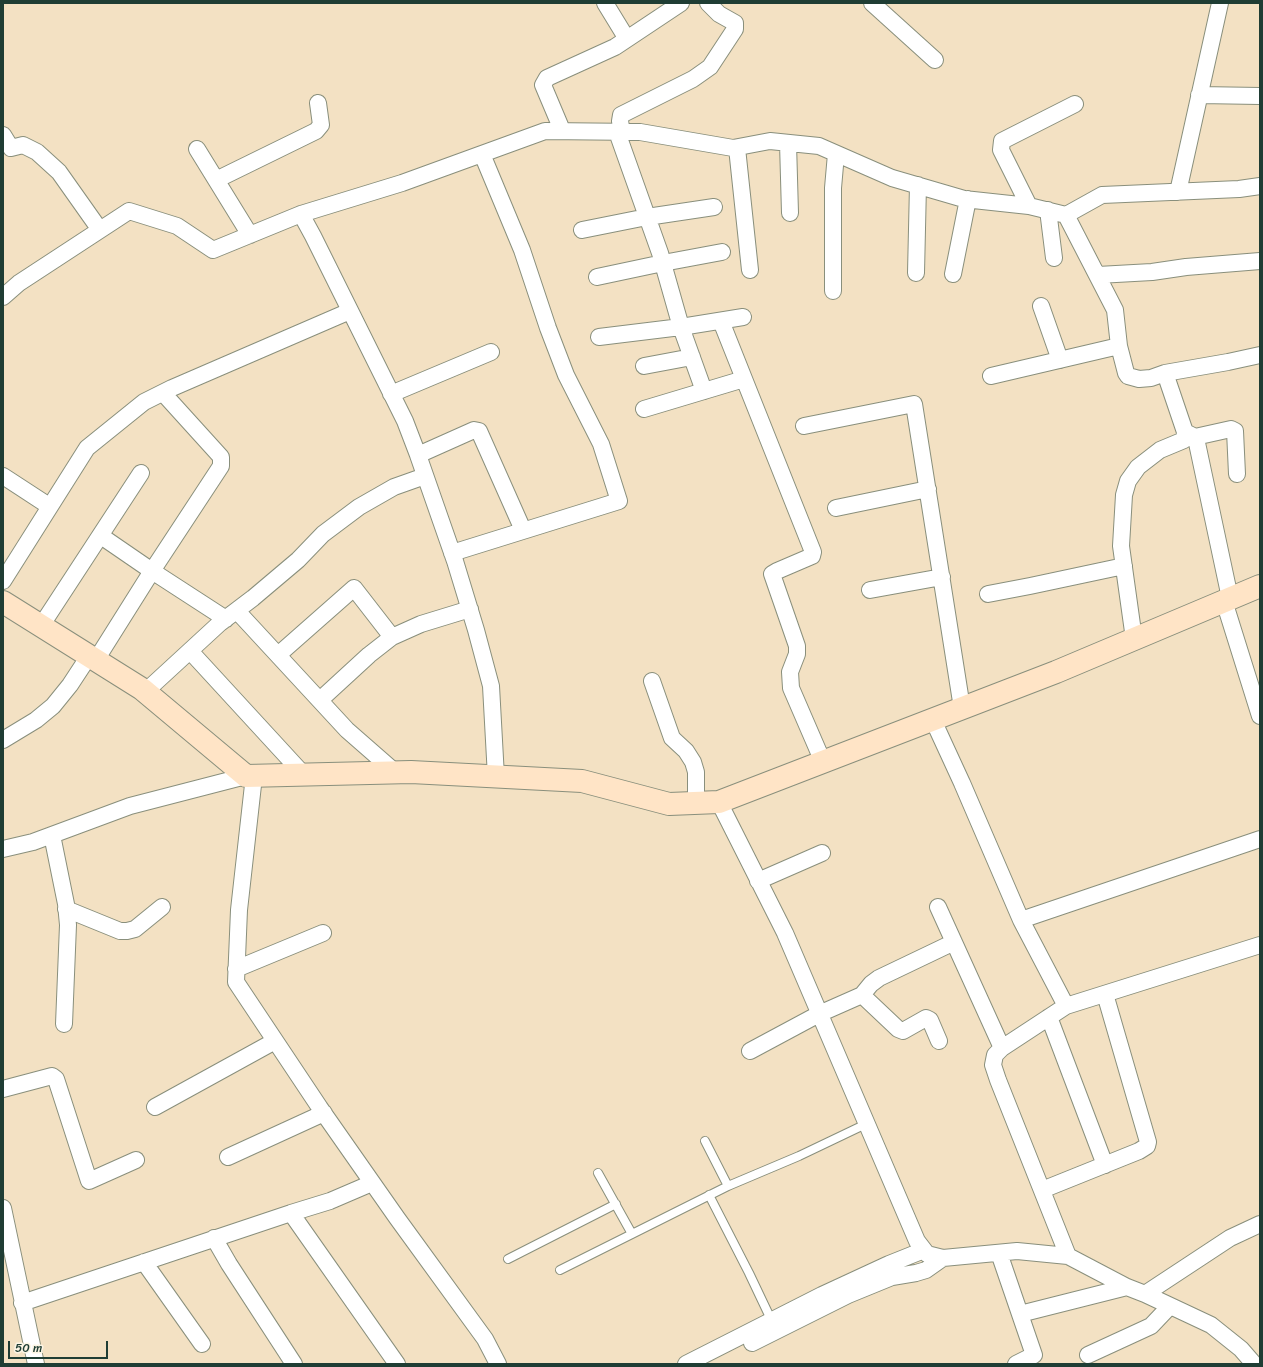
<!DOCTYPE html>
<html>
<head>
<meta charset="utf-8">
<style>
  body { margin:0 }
  #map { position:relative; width:1263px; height:1367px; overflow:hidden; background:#f3e1c3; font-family:Sriracha,sans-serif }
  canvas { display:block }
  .frame { position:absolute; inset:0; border:4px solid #1f3d34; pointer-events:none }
  .scale { position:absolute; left:8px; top:1341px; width:100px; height:18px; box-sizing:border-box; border:2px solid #1f3d34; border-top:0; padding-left:5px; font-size:12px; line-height:14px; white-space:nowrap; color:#1f3d34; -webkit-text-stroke:3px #fcf5e5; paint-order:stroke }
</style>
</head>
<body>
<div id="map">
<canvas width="1263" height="1367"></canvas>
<div class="frame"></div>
<div class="scale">50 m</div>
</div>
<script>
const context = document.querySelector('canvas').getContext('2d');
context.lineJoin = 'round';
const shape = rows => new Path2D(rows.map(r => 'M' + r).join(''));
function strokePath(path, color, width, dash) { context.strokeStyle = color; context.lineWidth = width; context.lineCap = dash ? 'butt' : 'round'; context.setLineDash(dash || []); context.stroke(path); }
const lane = shape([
  [705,1141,728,1186],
  [598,1173,632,1234],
  [709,1195,749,1273,768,1313,772,1320],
  [508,1259,616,1204],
  [560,1270,728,1186,799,1156,866,1124]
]);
const street = shape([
  [605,3,627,39],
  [872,3,935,60],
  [1199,95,1260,96],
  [562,130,543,85,547,78,615,47,681,3],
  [617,132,660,253,681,327,704,391],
  [622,132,620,121,621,115,693,79,710,67,735,29,735,23,719,14,708,3],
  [3,135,11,148,23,145,37,152,59,172,100,230],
  [788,143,790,213],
  [737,148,750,270],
  [197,149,250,235],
  [216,180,316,131,321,125,318,103],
  [1178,192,1220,3],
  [1029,206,1001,150,1002,141,1075,104],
  [1048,210,1054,258],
  [301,214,313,236,405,421,418,455,455,561,476,630,491,686,496,777],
  [1066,215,1115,310,1119,346,1126,373,1128,376,1139,379,1151,378,1165,373,1228,362,1260,355],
  [582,230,647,217,714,207],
  [916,273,918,185],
  [953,274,968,199],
  [1098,275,1152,272,1186,267,1260,261],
  [597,277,663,263,722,252],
  [833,291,833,188,836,154],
  [3,297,19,283,129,211,177,226,213,250,301,214,402,183,545,131,640,132,733,148,770,141,819,146,892,178,964,199,1029,206,1066,215,1102,195,1239,189,1260,186],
  [1041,306,1060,360],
  [721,321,813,552,812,556,777,571,772,574,797,646,797,654,790,672,791,688,823,762],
  [599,337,681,327,743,317],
  [644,366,692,357],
  [991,376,1119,346],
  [391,394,491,352],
  [644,409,744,379],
  [804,426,914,404,962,708],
  [1185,432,1195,437,1197,443,1230,598],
  [1195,437,1231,429,1235,431,1237,474],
  [418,455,474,430,479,431,523,530],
  [3,476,49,506],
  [836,508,928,489],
  [101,536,152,571,226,619],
  [452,553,619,501,601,444,566,375,548,328,522,250,482,154],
  [3,581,87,448,144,402,172,388,350,311],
  [870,590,942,577],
  [988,594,1030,586,1124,566],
  [1224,601,1260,716],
  [237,611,347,730,395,772],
  [41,626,141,473],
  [1134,639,1121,546,1124,495,1128,481,1138,467,1160,450,1184,440,1185,432,1165,373],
  [190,651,304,775],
  [278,655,354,588,392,637],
  [96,660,152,571,221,466,221,457,163,393],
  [652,681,672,738,686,751,693,762,696,772,696,803],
  [145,692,220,623,253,598,298,560,323,534,359,507,394,487,425,476],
  [320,700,369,655,392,637,421,624,470,609],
  [933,720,962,783,1021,920,1066,1006],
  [3,740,36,720,53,706,70,685,89,656],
  [254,776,239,910,236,982,320,1108,397,1218,485,1339,498,1364],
  [719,802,785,933,917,1241,927,1254,943,1258,1017,1251,1068,1256,1127,1287,1145,1294,1211,1325,1241,1349,1254,1364],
  [52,835,66,904,68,925,64,1024],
  [3,849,33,842,130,806,246,776],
  [758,881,822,853],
  [938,907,1002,1048],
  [66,909,120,931,127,931,135,929,162,907],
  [1021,920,1260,839],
  [236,969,323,933],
  [862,995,898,1029,903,1031,926,1018,930,1020,939,1041],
  [1049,1017,1105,1165],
  [750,1051,819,1014,862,995,871,984,879,978,948,945],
  [3,1089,52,1076,56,1079,89,1181,136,1160],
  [155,1107,275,1041],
  [228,1157,324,1113],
  [1042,1190,1139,1151,1147,1146,1148,1142,1105,994],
  [3,1208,36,1364],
  [291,1213,397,1364],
  [214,1238,229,1264,294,1364],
  [999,1253,1034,1355,1016,1364],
  [1068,1256,998,1080,993,1065,995,1055,1002,1048,1066,1006,1260,945],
  [144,1262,202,1344],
  [1145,1294,1230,1238,1260,1224],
  [22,1303,291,1213,330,1201,372,1183],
  [1020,1314,1127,1287],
  [752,1343,848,1295,892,1277,916,1273,926,1270,943,1258],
  [1088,1355,1151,1326,1170,1306],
  [686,1364,822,1295,889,1264,924,1250]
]);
const secondary = shape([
  [3,602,142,689,246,776,411,772,582,781,669,804,719,802,1056,672,1260,586]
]);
strokePath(lane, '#898f7c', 10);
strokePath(street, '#898f7c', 18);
strokePath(secondary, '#898f7c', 24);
strokePath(lane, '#fff', 8);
strokePath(street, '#fff', 16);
strokePath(secondary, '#ffe4c6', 22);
</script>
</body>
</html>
